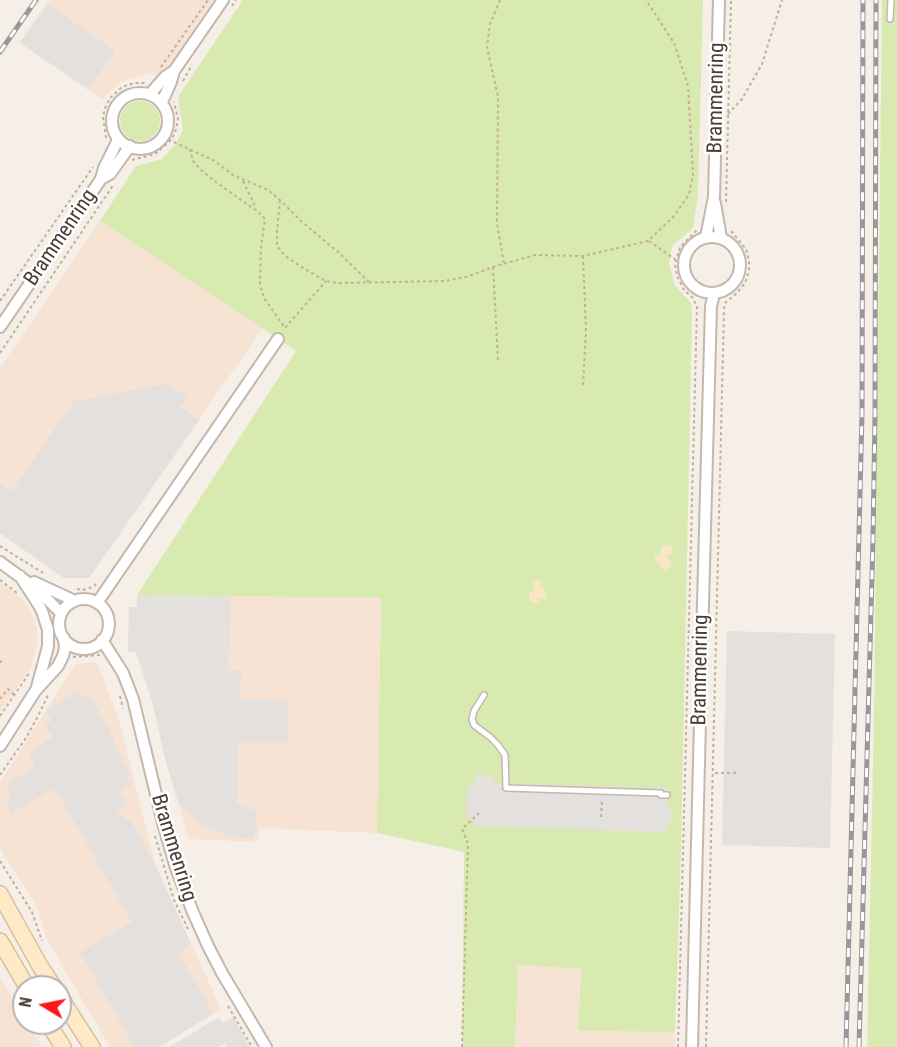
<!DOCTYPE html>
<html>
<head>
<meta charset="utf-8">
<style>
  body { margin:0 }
  #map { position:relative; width:897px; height:1047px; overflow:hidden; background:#f5efe8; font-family:"Roboto Condensed",sans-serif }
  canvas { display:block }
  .north { position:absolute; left:12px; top:975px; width:60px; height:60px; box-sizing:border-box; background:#fff; border:2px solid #b6b2af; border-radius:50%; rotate:280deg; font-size:16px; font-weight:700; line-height:24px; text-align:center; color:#483f37 }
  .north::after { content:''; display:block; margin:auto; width:21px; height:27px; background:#ff1615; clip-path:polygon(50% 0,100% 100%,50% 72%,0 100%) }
</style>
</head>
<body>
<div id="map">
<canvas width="897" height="1047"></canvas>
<div class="north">N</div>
</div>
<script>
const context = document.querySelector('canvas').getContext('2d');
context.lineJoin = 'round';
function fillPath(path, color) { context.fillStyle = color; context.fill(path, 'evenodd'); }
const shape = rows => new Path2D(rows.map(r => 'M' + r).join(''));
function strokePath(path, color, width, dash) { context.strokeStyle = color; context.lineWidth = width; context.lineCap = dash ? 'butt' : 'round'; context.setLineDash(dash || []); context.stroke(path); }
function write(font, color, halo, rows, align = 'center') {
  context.font = font + ' "Roboto Condensed",sans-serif'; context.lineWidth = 5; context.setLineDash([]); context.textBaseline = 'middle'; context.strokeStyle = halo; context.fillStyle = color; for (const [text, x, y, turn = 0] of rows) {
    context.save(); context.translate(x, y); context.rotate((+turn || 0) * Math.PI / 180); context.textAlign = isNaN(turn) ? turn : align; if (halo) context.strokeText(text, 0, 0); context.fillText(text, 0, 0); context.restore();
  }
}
const commercial = shape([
  [49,0,214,0,161,78,150,73,140,77,124,81,113,88,102,100,19,42],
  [100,221,262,329,89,578,64,578,0,533,0,368],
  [0,583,19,596,27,605,34,621,37,630,37,644,31,667,0,712],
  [137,595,381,598,377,833,259,828,257,842,189,839,166,762,152,701,136,652,128,652,129,607,137,607],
  [97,662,120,723,155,864,221,1009,159,1047,110,1047,47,940,38,909,0,848,0,783,75,664],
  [518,965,581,969,578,1031,675,1032,675,1047,515,1047],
  [0,977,24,1017,24,1023,28,1023,42,1047,0,1047]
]);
const green = shape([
  [243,0,703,0,698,195,693,228,672,246,669,264,675,286,691,303,692,312,681,850,675,1032,578,1031,581,969,518,965,515,1047,462,1047,464,852,377,833,381,598,137,595,296,351,100,221,136,166,162,159,176,144,183,130,178,97],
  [882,0,897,0,897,1047,867,1047,874,716],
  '120 121a20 20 0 1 1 40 0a20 20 0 1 1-40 0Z'
]);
const sand = shape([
  [666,545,670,546,672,548,673,554,667,556,671,561,671,564,668,569,664,570,660,568,659,563,655,562,655,557,656,554,661,555,660,549,662,546],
  [537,579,542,582,542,585,539,588,543,588,547,598,546,600,540,598,537,603,532,603,529,599,529,593,534,591,532,584]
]);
const parking = shape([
  [48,4,115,51,88,89,20,43],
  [166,384,187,397,180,407,199,420,89,578,64,578,0,533,0,484,12,491,74,401],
  [137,595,231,597,228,670,241,671,240,700,288,701,287,743,237,743,237,804,257,811,254,839,228,836,200,824,178,801,166,762,152,701,136,652,128,652,129,607,137,607],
  [727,631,835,634,830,848,722,845],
  [78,691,82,698,89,694,111,733,117,749,131,774,127,776,132,784,120,792,127,804,116,811,131,822,155,864,191,944,179,953,213,1014,159,1047,135,1047,80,952,132,922,55,788,11,813,7,805,10,792,6,785,36,767,28,752,53,737,45,725,52,721,46,710],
  [474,775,494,776,494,783,667,788,666,807,673,808,673,824,666,824,666,832,473,826,473,818,466,818,467,786,474,786],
  [219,1017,223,1023,233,1017,250,1047,227,1047,225,1043,219,1047,169,1047]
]);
const path = shape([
  [500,0,490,24,487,47,498,97,497,223,504,264],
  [232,6,236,0],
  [161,67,208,0],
  [183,81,192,65],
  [728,114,742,99,762,64,782,0],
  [163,137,215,161,233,175,268,190,280,200,301,221,338,252,370,283],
  [106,138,103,117,105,108,110,98,122,87,134,83,145,83],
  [190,149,193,161,201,170,217,183,257,211,265,219,261,247,260,284,264,298,285,328,326,281],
  [132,160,155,154,170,141,175,133,178,119,174,102],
  [243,181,256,208],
  [280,200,277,231,277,246,284,255,300,266,326,281,338,283,444,281,466,277,496,266,535,255,583,256,648,241,675,215,689,194,693,174,688,86,674,43,646,0],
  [726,202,731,0],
  [649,241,676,260],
  [583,256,586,331,583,386],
  [493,267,498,360],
  [0,301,93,167],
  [0,353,114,184],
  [0,546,43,573],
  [0,580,17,593],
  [77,589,83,590,93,587,96,584],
  [73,657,101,655],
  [0,663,2,660],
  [120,696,123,708],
  [0,699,8,689,14,695],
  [0,716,30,672],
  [715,773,736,773],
  [0,775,26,738,38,716,49,693],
  [601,817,602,799],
  [155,836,174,900,188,929],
  [0,861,32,912,42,941],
  [228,1006,252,1047],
  [462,1047,468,844,462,829,479,813],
  [678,1047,697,307,693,298,684,290,677,276,675,264,680,247,697,230],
  [706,1047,724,310,725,303,737,293,745,283,749,271,749,260,746,249,731,231]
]);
const service = shape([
  [890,19,891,0],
  [484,695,474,711,472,719,474,725,490,737,498,745,505,755,506,788,661,793,661,795,667,795]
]);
const minor = shape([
  '112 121a28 28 0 1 1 56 0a28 28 0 1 1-56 0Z',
  [150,94,165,77,174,71],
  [162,102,171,82,174,71,223,0],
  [101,179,110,174,130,146],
  [715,203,721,238],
  '684 265a28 28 0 1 1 56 0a28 28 0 1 1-56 0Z',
  [706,237,714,197,719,0],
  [0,327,101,179,104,168,116,144,118,138],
  [0,562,38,590,61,613],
  [20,576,40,607,43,614,48,630,48,646,46,654,37,687],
  [34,582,75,601],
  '59 624a25 25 0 1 1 50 0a25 25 0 1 1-50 0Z',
  [97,603,278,339],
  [102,640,123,673,133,699,163,823,176,868,192,910,208,946,222,973,266,1047],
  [0,746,36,690,58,666,63,656,65,648,64,638],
  [692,1047,702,640,711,306,714,294]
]);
const secondary = shape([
  [0,894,40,966,54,987],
  [0,941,27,987],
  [60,997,92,1047],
  [48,1023,63,1047]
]);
const rail = shape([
  [0,52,36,0],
  [846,1047,862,414,863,0],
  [859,1047,873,539,875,415,876,0]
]);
const streetNames = [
  ["Brammenring",717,98,-89],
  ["Brammenring",61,238,-56],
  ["Brammenring",701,670,-89],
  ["Brammenring",173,848,73]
];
fillPath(commercial, '#f7e3d3');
fillPath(green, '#d8eab0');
fillPath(sand, '#f9e6c4');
fillPath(parking, '#e3e0dd');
strokePath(service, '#c3b8ae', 8);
strokePath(minor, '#c3b8ae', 14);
strokePath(secondary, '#d9bf99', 18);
strokePath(path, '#c3af9b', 2, [3, 3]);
strokePath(service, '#fff', 5);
strokePath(minor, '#fff', 10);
strokePath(secondary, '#ffeac8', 15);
strokePath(rail, '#989898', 5);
strokePath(rail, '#fff', 3, [9]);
write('21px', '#483f37', '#fff', streetNames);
</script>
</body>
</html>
